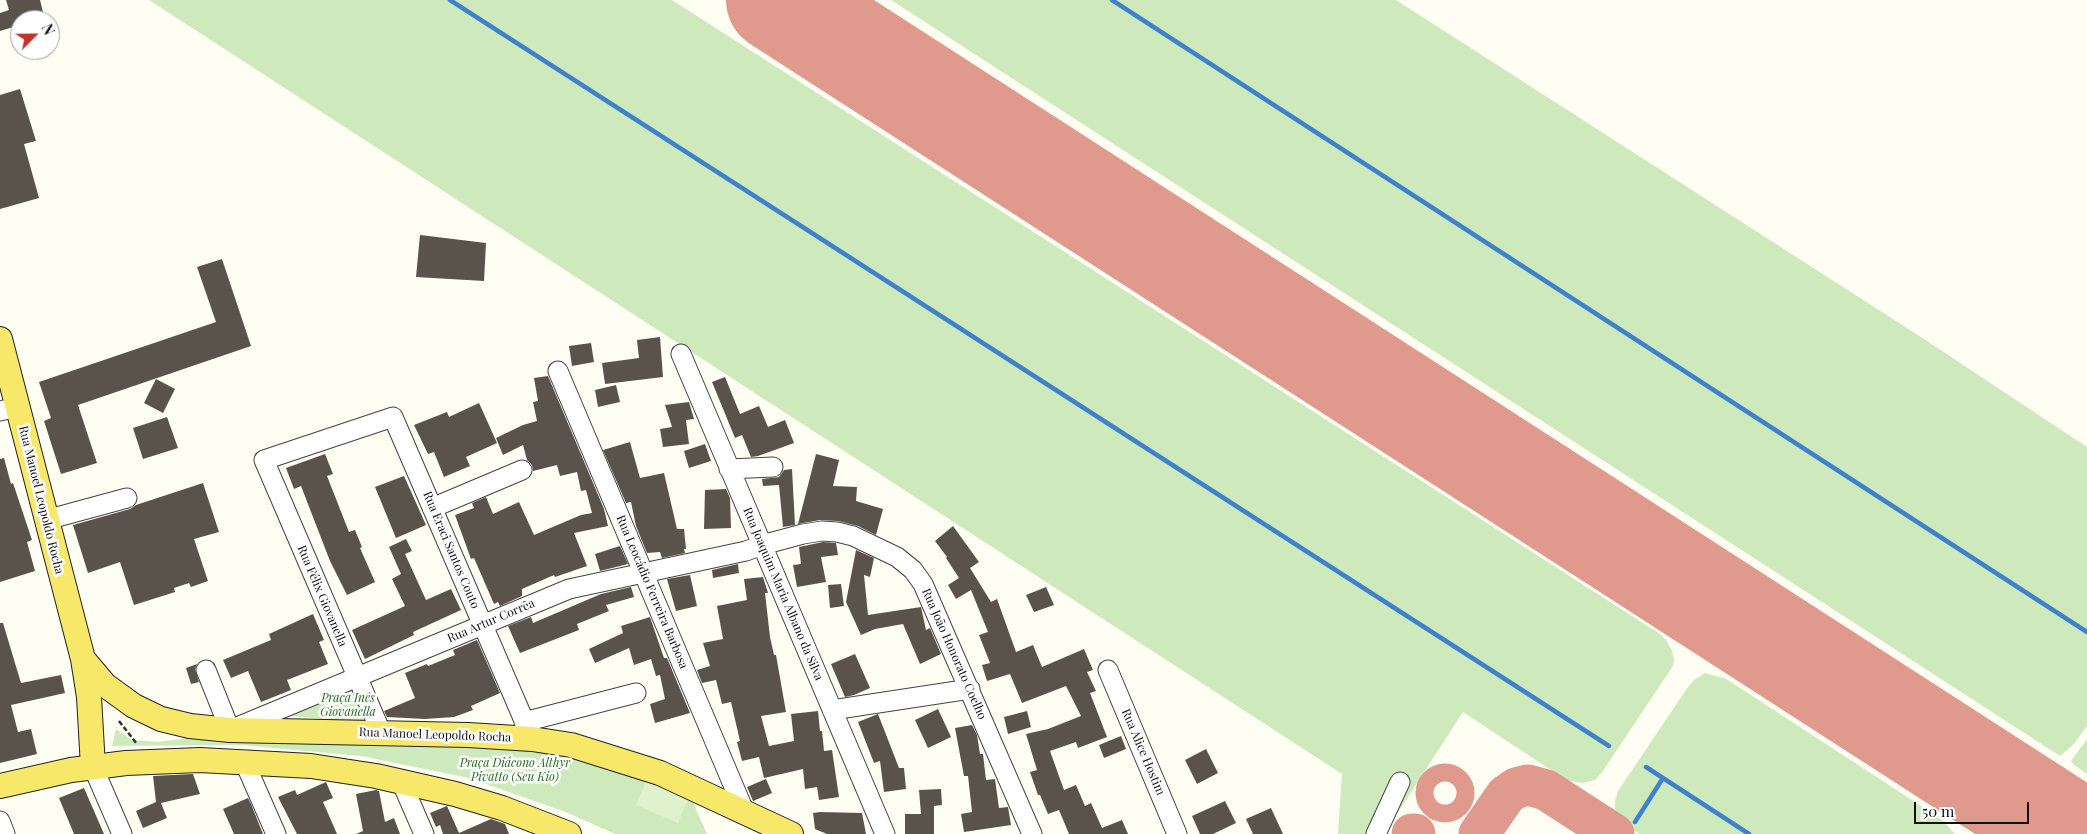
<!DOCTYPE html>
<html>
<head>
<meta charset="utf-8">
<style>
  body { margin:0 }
  #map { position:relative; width:2087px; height:834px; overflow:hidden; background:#fffef3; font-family:"Playfair Display",serif }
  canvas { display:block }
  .north { position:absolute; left:10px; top:10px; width:50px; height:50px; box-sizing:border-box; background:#fff; border:1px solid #9f9f9f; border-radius:50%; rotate:67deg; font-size:14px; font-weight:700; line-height:20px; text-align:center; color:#101010 }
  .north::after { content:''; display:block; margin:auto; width:18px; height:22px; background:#c13427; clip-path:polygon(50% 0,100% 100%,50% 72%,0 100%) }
  .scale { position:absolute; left:1914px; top:802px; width:115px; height:22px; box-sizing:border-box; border:2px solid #101010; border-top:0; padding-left:6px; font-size:15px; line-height:18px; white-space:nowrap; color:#101010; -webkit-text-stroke:4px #fff; paint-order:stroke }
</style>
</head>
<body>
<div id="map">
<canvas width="2087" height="834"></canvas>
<div class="north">N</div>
<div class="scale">50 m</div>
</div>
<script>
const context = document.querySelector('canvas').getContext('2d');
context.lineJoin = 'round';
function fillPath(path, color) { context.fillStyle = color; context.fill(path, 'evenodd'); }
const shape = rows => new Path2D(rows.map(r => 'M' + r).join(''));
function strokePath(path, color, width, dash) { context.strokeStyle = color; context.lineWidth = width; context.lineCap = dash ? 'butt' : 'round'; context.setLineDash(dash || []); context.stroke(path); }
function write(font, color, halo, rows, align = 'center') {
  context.font = font + ' "Playfair Display",serif'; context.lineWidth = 5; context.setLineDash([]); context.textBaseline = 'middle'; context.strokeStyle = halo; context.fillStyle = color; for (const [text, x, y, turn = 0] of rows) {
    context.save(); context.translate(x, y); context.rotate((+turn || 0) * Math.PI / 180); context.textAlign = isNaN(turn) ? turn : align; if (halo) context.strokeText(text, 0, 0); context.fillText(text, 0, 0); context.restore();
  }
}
const green = shape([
  [149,0,672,0,1660,634,1666,640,1672,651,1674,659,1673,666,1603,771,1595,780,1582,783,1566,780,1463,712,1384,834,1338,834,1342,774],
  [891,0,1396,0,1924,339,2087,447,2087,726,2074,744,2060,756],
  [1705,673,1726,679,1737,686,1941,819,1955,834,1639,834,1627,826,1621,823,1615,809,1615,801,1618,791,1688,687,1694,680],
  [356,684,372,723,288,716],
  [116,729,132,740,158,742,187,738,266,737,455,741,575,755,688,791,707,834,615,834,568,813,469,778,361,756,241,745,112,746],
  [2087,739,2087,774,2074,765,2071,761]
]);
const pitch = shape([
  [646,782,688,799,678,823,636,805]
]);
const stream = shape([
  [450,0,1609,746],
  [1112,0,2087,632],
  [1646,767,1749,834],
  [1635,822,1663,778]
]);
const taxiway = shape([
  [1848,693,1979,778,1994,798,2002,816,2005,834],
  '1436 793a9 9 0 1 1 18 0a9 9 0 1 1-18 0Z',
  [1412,834,1415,834],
  [1479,834,1506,795,1516,788,1528,785,1546,790,1614,834]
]);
const runway = shape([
  [778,0,2071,834]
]);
const building = shape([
  [6,0,40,0,45,20,20,20,20,25,0,31,0,13,9,10],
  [20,89,36,141,24,144,39,198,0,209,0,95],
  [420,235,486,243,484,281,416,277],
  [222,259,251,346,78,405,97,463,61,474,44,421,51,418,39,382,216,322,197,267],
  [660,337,663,377,605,384,602,363,639,358,637,340],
  [591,343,594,362,572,366,569,346],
  [548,376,604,509,608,526,574,533,587,566,555,577,554,575,522,589,522,596,500,606,498,602,494,604,474,558,471,559,455,515,474,508,472,503,486,497,493,514,519,502,534,535,581,515,592,513,586,490,581,491,577,472,560,476,557,465,533,471,532,465,527,460,523,445,503,455,496,438,523,425,537,421,533,402,538,401,534,378],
  [725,377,740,414,759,406,768,427,785,420,794,443,758,456,751,457,742,435,735,438,712,382],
  [156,379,175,389,163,413,144,403],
  [616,385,620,402,598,407,595,390],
  [689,402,694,419,686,420,689,444,663,447,660,429,672,427,665,405],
  [479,403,497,443,466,457,470,466,444,477,434,452,428,454,414,425,447,412,449,417],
  [167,417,178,448,143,459,133,428],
  [630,442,640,478,664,473,677,529,684,529,686,549,684,549,685,553,662,558,660,552,647,553,636,526,631,502,626,503,603,450],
  [705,444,711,461,689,468,684,451],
  [325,454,333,474,327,476,349,532,355,530,362,547,360,548,375,582,347,595,330,561,301,486,294,489,286,468],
  [816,454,839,460,833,486,857,487,856,501,883,509,876,535,858,526,838,521,820,520,798,524],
  [4,458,11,484,13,483,32,540,27,542,35,571,0,582,0,459],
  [792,469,795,525,783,527,779,485,763,486,762,479,779,477,784,470],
  [404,476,426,525,396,538,375,487],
  [203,483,219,532,194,539,208,581,191,587,189,583,174,588,175,592,134,605,120,562,88,573,73,525,130,509,136,505],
  [726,489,730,498,731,528,704,529,705,490],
  [953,526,979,562,970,568,991,602,997,599,1016,652,1033,645,1042,667,1084,649,1093,670,1087,672,1096,691,1090,693,1107,737,1078,748,1076,742,1050,751,1064,790,1076,785,1085,806,1091,803,1102,828,1122,820,1128,834,1069,834,1059,810,1048,814,1040,795,1038,795,1030,772,1037,770,1026,734,1048,729,1081,716,1066,686,1022,703,1010,674,987,681,982,665,990,663,979,635,988,632,971,590,956,599,948,585,959,578,946,558,947,557,935,541],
  [406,539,412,551,405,554,426,600,451,589,461,610,413,632,414,635,365,659,352,630,405,606,392,579,401,574,389,547],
  [823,542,836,543,838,555,821,557,826,582,797,587,793,565,801,564,799,547],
  [620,546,628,564,600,571,595,554],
  [856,550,874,558,870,577,864,575,868,615,921,607,926,630,930,628,941,654,920,664,903,624,875,629,861,635,846,602],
  [738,564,739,573,713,578,712,570],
  [690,575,697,606,676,611,667,579],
  [763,577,768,593,765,593,770,637,774,655,776,655,786,712,761,716,769,746,794,741,791,714,818,711,820,731,822,731,824,751,832,750,839,797,819,800,817,787,805,789,803,769,764,778,759,757,742,761,737,742,740,741,731,702,722,704,716,680,702,683,697,670,710,666,703,643,723,639,717,606,747,600,744,579],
  [841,584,844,606,830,608,828,585],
  [631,587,634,597,606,605,609,611,577,624,579,630,520,653,508,626,531,617,533,623,601,594],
  [1046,587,1054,605,1034,612,1026,595],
  [313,614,324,640,319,642,328,664,287,680,291,690,261,702,248,671,231,678,223,660,271,640,269,634],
  [650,617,664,658,667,658,690,713,655,723,650,704,665,699,660,675,656,676,651,659,634,665,629,648,595,663,589,649,623,633,621,626],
  [0,623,3,623,21,683,61,675,65,693,11,705,18,732,31,729,37,754,0,763],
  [477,640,500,693,471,706,473,710,454,717,425,719,387,717,384,711,415,698,405,673,427,664,428,666,455,655,453,650],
  [855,654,870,688,854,695,845,697,831,664],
  [197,664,195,669,199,682,191,684,186,668],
  [938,709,951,737,928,748,915,720],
  [1027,711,1031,727,1008,734,1004,717],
  [878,714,899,768,904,768,906,789,884,792,880,761,874,763,858,722],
  [972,725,977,735,980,754,983,754,986,780,995,779,999,808,1008,807,1011,825,964,832,961,814,972,812,968,776,964,776,955,728],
  [1121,736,1126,749,1104,758,1099,745],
  [1206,749,1218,773,1197,784,1185,760],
  [193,774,200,794,161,803,167,818,143,828,136,811,156,802,153,776],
  [766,779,772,793,753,801,747,787],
  [326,782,333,798,323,802,337,834,297,834,278,797,295,790,297,795],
  [84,788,104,834,74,834,59,798],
  [941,789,942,805,934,806,934,834,905,834,905,814,921,814,919,790],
  [376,790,379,791,385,822,394,818,400,834,356,834,363,831,356,794],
  [248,798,251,804,263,834,234,834,223,809],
  [1225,801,1236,823,1213,834,1200,834,1192,816],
  [447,806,459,833,491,819,505,824,509,834,443,834,440,825,436,827,430,813],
  [1271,808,1283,834,1253,834,1246,819],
  [820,812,862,813,866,834,827,834,815,829,813,813]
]);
const path = shape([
  [119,721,137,744]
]);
const minor = shape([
  [681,354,885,834],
  [558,371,745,813],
  [0,411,17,407],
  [729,469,773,467],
  [432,508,522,470],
  [46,520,127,498],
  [206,670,230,730,569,589,746,551,762,545,803,534,822,531,837,532,853,536,897,557,913,570,923,584,1032,834],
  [1108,670,1177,834],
  [832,710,970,689],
  [524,722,636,693],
  [381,732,264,460,393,417,532,739],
  [244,761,276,834],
  [93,767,122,834],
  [401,781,424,834],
  [0,821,5,834],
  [1376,834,1400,782]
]);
const major = shape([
  [0,339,83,659,89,697,93,767],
  [83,659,105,685,134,706,161,719,190,726,230,730,468,735,532,739,571,745,660,773,791,834],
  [0,786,71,770,126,763,200,760,311,766,376,776,455,794,502,808,569,834]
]);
const streetNames = [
  ["Rua Manoel Leopoldo Rocha",41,500,76],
  ["Rua Eraci Santos Couto",451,550,67],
  ["Rua Leocádio Ferreira Barbosa",652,592,67],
  ["Rua Joaquim Maria Albano da Silva",783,594,67],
  ["Rua Félix Giovanella",322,596,67],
  ["Rua Artur Corrêa",491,621,-23],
  ["Rua João Honorato Coelho",954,654,66],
  ["Rua Manoel Leopoldo Rocha",435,735,2],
  ["Rua Alice Hostim",1143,752,67]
];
const parkNames = [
  ["Praça Inês",348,698],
  ["Giovanella",348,712],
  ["Praça Diácono Althyr",515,763],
  ["Pivatto (Seu Kio)",515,777]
];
fillPath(green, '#ceeabc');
fillPath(pitch, '#e0f1ce');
strokePath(stream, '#3e81cd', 4.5);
strokePath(taxiway, '#e0998d', 41);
strokePath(runway, '#e0998d', 104);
fillPath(building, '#59534c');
strokePath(minor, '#434343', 21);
strokePath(major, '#212121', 26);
strokePath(path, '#323232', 2.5, [5, 2.5]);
strokePath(minor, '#fff', 19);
strokePath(major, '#f8e86a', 24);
write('12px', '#101010', '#fff', streetNames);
write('italic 12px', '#25691f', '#fff', parkNames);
</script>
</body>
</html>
